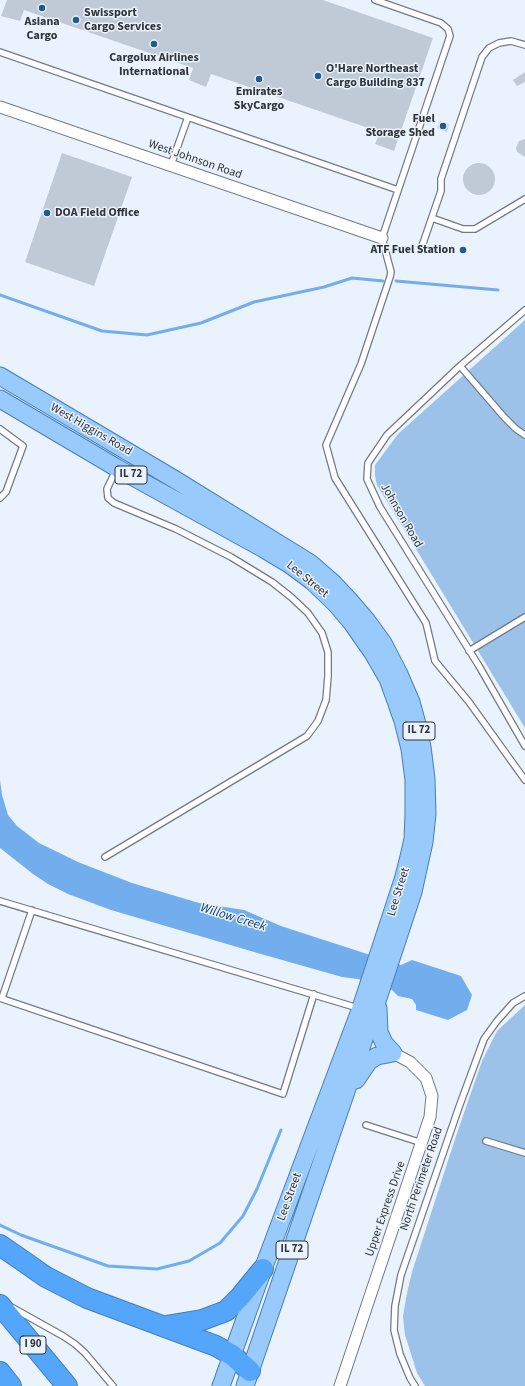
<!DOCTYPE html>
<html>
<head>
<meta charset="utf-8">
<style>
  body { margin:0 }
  canvas { display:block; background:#eaf3fd }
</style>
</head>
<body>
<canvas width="525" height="1386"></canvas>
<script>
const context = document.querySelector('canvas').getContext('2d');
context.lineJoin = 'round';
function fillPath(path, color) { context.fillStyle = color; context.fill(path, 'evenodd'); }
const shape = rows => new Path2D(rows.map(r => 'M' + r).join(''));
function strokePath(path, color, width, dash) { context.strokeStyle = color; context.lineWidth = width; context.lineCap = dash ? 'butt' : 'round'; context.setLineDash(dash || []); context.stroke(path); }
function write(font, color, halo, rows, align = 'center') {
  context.font = font + ' "Source Sans 3",sans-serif'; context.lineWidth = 3; context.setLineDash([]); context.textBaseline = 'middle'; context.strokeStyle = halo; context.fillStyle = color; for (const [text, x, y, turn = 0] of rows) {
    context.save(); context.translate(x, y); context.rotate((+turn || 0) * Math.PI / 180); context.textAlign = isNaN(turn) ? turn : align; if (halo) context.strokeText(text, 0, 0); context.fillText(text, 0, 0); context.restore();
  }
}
const green = shape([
  [525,320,525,728,377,485,375,476,375,465,398,434],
  [525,1005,525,1386,425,1386,417,1373,405,1335,403,1316,407,1293,412,1272,456,1136,482,1061,497,1031]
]);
const water = shape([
  [0,780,2,795,8,815,17,826,39,843,78,862,132,883,199,903,244,910,281,926,401,965,412,960,461,976,472,995,467,1010,448,1020,416,1010,416,1005,412,999,398,996,392,990,358,979,342,977,261,954,111,910,68,894,48,884,33,874,0,848]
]);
const stream = shape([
  [396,281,498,290],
  [0,295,102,331,147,335,201,323,254,302,324,287,352,278,383,281],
  [0,1225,21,1235,108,1266,157,1269,189,1261,220,1243,243,1216,257,1189,281,1130]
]);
const building = shape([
  [7,0,323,0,433,38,394,151,375,144,380,132,211,74,206,87,189,80,193,68,24,10,20,21,1,16],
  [525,72,525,82,517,86,513,80],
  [440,121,449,124,447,132,437,128],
  [525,139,525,157,517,152,516,148,519,141],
  [62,153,132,177,94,286,25,262],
  '463 179a16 16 0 1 1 32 0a16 16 0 1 1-32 0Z'
]);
const lane = shape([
  [375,0,441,23,448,29,450,36,382,238,391,272,390,277,361,364,326,445,335,478,426,623,435,661,469,702,525,780],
  [0,52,398,190],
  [171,165,188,117],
  [432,218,463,229,475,229,525,199],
  [421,249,441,191,441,179,482,57,489,48,499,43,511,41,525,45],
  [525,310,460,366,387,435,368,463,367,479,380,507,479,666,525,746],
  [460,366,504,417,516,429,525,435],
  [0,429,23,446,6,492,0,498],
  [469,651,525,617],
  [105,857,307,736,318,721,326,700,328,676,328,652,322,633,308,613,291,597,272,582,231,557,176,529,114,503,108,498,107,489,116,470],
  [0,901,358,1008],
  [0,998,283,1094,314,994],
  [2,998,32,910],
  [366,1125,422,1143],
  [486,1141,525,1153],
  [13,1308,63,1336,75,1344,85,1353,113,1386],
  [415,1386,410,1378,400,1354,394,1330,395,1306,401,1275,459,1107,484,1039,497,1021,513,1003,525,996]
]);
const street = shape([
  [0,107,382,238],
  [340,1386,430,1117,432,1096,426,1078,410,1062,393,1053]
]);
const primary = shape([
  [0,376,174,479,310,563,333,583,349,600,367,621,383,643,399,674,411,702,417,724,422,747,426,779,427,814,424,842,413,892,377,1001,245,1386],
  [0,399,117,468,264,549,289,564,312,581,336,604,352,623,373,653,388,679,396,701,403,721,410,749,414,780,414,815,413,839,408,861,403,880,361,1008,263,1269,221,1386],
  [378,1008,379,1032,384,1043,393,1053],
  [356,1080,369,1061,377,1056,393,1053]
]);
const highway = shape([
  [0,1245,46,1277,87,1298,216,1346,232,1355,250,1371],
  [0,1305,67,1386],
  [166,1326,202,1320,226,1311,240,1297,263,1269],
  [0,1372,11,1386]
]);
const markers = [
  [42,8,4,"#215991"],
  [76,20,4,"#215991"],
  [154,44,4,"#215991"],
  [318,76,4,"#215991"],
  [259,79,4,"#215991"],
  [443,126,4,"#215991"],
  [47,213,4,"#215991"],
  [463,250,4,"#215991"]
];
const shields = [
  [131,475,32],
  [419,731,32],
  [292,1250,32],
  [33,1345,26]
];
const shieldNames = [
  ["IL 72",131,475],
  ["IL 72",419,731],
  ["IL 72",292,1250],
  ["I 90",33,1345]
];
const poiNames = [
  ["Swissport",84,13],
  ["Cargo Services",84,27],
  ["Asiana",42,22,"center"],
  ["Cargo",42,36,"center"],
  ["Cargolux Airlines",154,58,"center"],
  ["International",154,72,"center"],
  ["O'Hare Northeast",326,69],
  ["Cargo Building 837",326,83],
  ["Emirates",259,92,"center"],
  ["SkyCargo",259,106,"center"],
  ["Fuel",435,119,"right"],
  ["Storage Shed",435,133,"right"],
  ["DOA Field Office",55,213],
  ["ATF Fuel Station",455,250,"right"]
];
const streetNames = [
  ["West Johnson Road",195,160,19],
  ["West Higgins Road",91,430,30],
  ["Johnson Road",401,516,60],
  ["Lee Street",307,580,39],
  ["Lee Street",399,892,-73],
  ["North Perimeter Road",422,1179,-71],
  ["Lee Street",290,1197,-70],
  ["Upper Express Drive",386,1209,-71]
];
const waterNames = [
  ["Willow Creek",233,918,17]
];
fillPath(green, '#9dc2ea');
fillPath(water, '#72aeee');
strokePath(stream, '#72aeee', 3);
fillPath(building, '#bfcad6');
strokePath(lane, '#707a85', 8);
strokePath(street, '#707a85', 13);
strokePath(primary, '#477eb6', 19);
strokePath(highway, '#477eb6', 22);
strokePath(lane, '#fff', 5.5);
strokePath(street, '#fff', 11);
strokePath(primary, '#98cafc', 17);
strokePath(highway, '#54a6fa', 20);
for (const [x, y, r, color] of markers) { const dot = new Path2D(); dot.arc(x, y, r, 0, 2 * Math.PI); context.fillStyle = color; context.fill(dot); strokePath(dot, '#eaf3fd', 1.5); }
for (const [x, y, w] of shields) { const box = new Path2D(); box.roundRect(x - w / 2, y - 9, w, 18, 3); context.fillStyle = '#eaf3fd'; context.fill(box); strokePath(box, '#2f3439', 1); }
write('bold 11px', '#2f3439', null, shieldNames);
write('bold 12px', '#2f3439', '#eaf3fd', poiNames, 'left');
write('12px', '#2f3439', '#eaf3fd', streetNames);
write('italic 13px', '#133e67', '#eaf3fd', waterNames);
</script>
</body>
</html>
